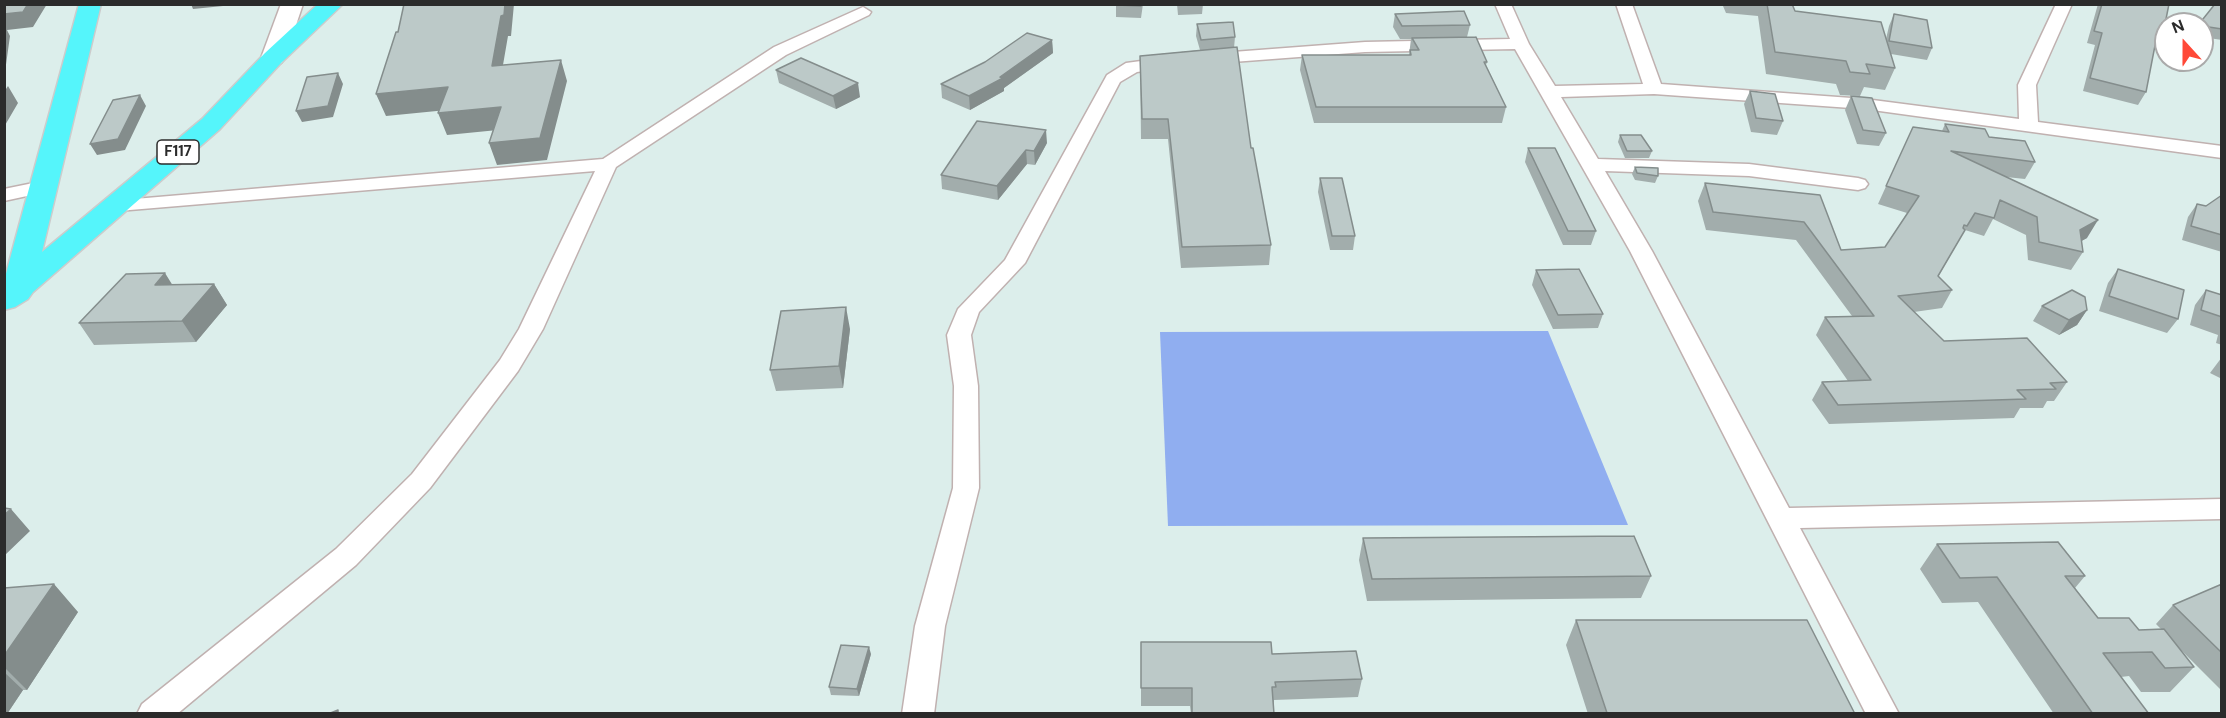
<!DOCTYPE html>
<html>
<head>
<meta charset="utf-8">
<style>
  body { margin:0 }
  #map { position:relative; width:2226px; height:718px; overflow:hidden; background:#dceeeb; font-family:"DM Sans",sans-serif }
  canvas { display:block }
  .frame { position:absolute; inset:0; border:6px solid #2b2b2b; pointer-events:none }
  .north { position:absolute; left:2154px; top:12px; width:60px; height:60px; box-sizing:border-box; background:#fff; border:2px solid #aaa; border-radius:50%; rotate:339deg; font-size:16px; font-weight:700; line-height:24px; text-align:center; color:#2b2b2b }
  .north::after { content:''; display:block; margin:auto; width:21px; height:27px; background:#ff4938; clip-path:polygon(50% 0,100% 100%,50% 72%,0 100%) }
</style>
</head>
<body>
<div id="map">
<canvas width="2226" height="718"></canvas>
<div class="frame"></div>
<div class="north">N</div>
</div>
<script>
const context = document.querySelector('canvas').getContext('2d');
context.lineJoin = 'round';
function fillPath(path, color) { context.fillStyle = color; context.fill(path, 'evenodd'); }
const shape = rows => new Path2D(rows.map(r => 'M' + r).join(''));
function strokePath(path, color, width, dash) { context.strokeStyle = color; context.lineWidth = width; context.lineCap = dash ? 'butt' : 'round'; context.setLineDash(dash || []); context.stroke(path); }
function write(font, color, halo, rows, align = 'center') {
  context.font = font + ' "DM Sans",sans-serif'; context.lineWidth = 5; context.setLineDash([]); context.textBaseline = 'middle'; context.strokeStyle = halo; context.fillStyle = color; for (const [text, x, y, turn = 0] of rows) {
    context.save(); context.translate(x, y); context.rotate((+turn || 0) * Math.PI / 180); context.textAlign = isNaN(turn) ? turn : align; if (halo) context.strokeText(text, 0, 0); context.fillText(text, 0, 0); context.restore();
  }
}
const pitch = shape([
  [1548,331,1628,525,1168,526,1160,332]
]);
const street = shape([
  [1495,4,1511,4,1529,44,1555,86,1643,84,1616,4,1632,4,1661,84,1865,99,2019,119,2018,85,2056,4,2072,4,2036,85,2038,122,2222,146,2222,158,1865,109,1654,94,1561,97,1598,159,1749,164,1858,178,1865,180,1868,184,1865,188,1858,190,1749,176,1605,171,1652,251,1789,508,2222,499,2222,519,1800,528,1899,714,1866,714,1630,251,1515,49,1365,52,1206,64,1200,63,1197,59,1200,55,1206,54,1365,42,1510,39,1495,4],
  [863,7,871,12,869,15,786,55,616,167,543,329,518,371,430,488,356,565,177,714,137,714,142,704,336,549,412,474,500,360,519,329,595,171,118,211,111,209,108,205,111,201,603,159,774,47,863,7],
  [1171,57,1177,58,1180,62,1177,66,1137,72,1120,82,1025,263,979,312,971,335,978,386,979,488,945,626,934,714,902,714,915,626,953,488,954,386,947,335,958,309,1005,260,1107,75,1126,63,1171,57],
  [43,181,50,183,53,187,50,191,4,201,4,189,43,181]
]);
const secondary = shape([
  [281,4,303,4,285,58,281,63,273,65,265,63,261,58,281,4]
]);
const primary = shape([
  [79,4,101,4,42,252,202,119,265,53,318,4,343,4,281,63,220,129,33,292,28,299,15,307,4,310,4,281,79,4]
]);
const wall = shape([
  [1116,4,1143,4,1141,18,1116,17],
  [1177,4,1203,4,1202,14,1178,15],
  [1706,4,1792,4,1795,11,1886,39,1889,26,1894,14,1932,48,1927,60,1891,54,1895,68,1885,90,1864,87,1860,96,1840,95,1836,84,1766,74,1758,16,1726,13,1723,6],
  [2098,4,2169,4,2165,24,2157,36,2146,92,2138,105,2083,91,2095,45,2087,43],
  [2222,4,2222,40,2202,37,2202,24],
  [1395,14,1470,25,1467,37,1487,62,1486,65,1506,107,1502,123,1314,123,1300,70,1302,55,1409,55,1411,39,1400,39,1393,27],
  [1197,24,1235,37,1234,48,1251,148,1271,245,1269,265,1181,268,1168,139,1141,139,1140,56,1200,50,1196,36],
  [1052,40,1053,53,1004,88,1004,91,970,110,942,98,941,84],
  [776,70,860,97,836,109,779,83],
  [1750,91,1783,121,1777,135,1751,132,1744,104],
  [1851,96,1886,133,1879,146,1857,144,1845,110],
  [1945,124,1989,137,2035,162,2025,179,2006,177,2087,238,2081,241,2083,252,2071,270,2028,260,2026,235,1993,219,1984,236,1965,230,1938,277,1952,290,1942,308,1914,312,1944,341,2067,382,2054,401,2047,401,2043,408,2020,408,2014,418,1829,424,1812,400,1822,382,1848,381,1816,335,1825,317,1852,316,1796,240,1706,230,1698,201,1705,183,1820,195,1841,250,1885,247,1907,213,1878,204,1913,127,1942,131],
  [1620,135,1652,151,1649,158,1625,158,1618,142],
  [1047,143,1035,165,1027,164,998,200,942,189,941,175],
  [1528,148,1596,231,1591,245,1563,245,1525,162],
  [1635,167,1658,176,1655,183,1635,180,1632,174],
  [1320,178,1355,236,1353,250,1330,250,1318,192],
  [2222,195,2222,252,2182,240,2188,217,2197,204,2206,206],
  [2118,269,2178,319,2167,333,2099,311,2108,283],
  [1536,270,1603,314,1598,328,1553,329,1532,285],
  [172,284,214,284,227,305,196,342,94,345,79,323],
  [2206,290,2222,295,2222,345,2216,343,2218,335,2190,325,2195,305],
  [2042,306,2087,310,2077,325,2059,335,2033,321],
  [850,329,843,388,776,391,770,370],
  [2222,357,2222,379,2210,373],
  [1363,538,1651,576,1641,598,1367,601,1359,560],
  [1937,544,2085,576,2075,588,2098,618,2139,630,2161,629,2156,624,2173,605,2222,584,2222,691,2177,646,2194,667,2170,692,2141,692,2129,676,2121,677,2149,714,2054,714,1978,602,1942,603,1920,569],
  [4,588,78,612,27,690,23,690,7,714,4,714],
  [1576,620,1855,714,1588,714,1566,645],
  [1141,642,1272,654,1362,679,1358,697,1274,700,1274,714,1191,714,1190,706,1141,706],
  [871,654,859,696,831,695,829,687]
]);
const shadedWall = shape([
  [28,4,47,4,33,27,7,30,10,36,4,79,4,14],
  [191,4,224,4,223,6,193,9],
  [505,4,514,4,511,36,508,36,499,88,492,66,501,16],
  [1052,40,1053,53,1004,88,1004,91,970,110,969,96,1000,77],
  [561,60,567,81,547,160,497,165,489,143],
  [338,73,343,84,333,117,302,122,296,111],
  [858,83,860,97,836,109,833,96],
  [8,86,18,103,4,127,4,92],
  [448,87,457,109,386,116,376,94],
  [140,95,146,106,125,150,97,155,90,144],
  [501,107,508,129,447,135,438,113],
  [1046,130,1047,143,1035,165,1034,151],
  [1026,150,1027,164,998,200,997,186],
  [2098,220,2087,238,2069,248,2080,230],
  [165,273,178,294,155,285],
  [214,284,227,305,196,342,182,321],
  [846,307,850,329,843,388,839,366],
  [2087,310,2077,325,2059,335,2069,320],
  [11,509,30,531,4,556,4,515],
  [54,584,78,612,27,690,4,667,4,656],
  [869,647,871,654,859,696,857,689],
  [4,672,23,690,7,714,4,714]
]);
const building = shape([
  [4,4,28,4,23,12,4,14,4,4],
  [404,4,505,4,504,15,501,16,492,66,561,60,540,138,489,143,501,107,438,113,448,87,376,94,396,32,398,32,404,4],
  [1142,4,1141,6,1116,5,1116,4,1142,4],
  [1767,4,1792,4,1795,11,1881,22,1895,68,1866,64,1870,74,1850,72,1846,61,1775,52,1767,4],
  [2102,4,2169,4,2165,24,2162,23,2160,31,2158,30,2146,92,2090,78,2102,33,2094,31,2102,4],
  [2215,4,2222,4,2222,29,2202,26,2202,24,2199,24,2215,4],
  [1464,11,1470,25,1402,26,1395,14,1464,11],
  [1894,14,1927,20,1932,48,1889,41,1894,14],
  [1233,22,1235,37,1201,40,1197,24,1233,22],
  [1027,33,1052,40,1000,77,1003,78,969,96,941,84,985,62,1027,33],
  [1476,37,1487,62,1484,62,1506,107,1316,107,1302,55,1411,55,1410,50,1419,50,1412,38,1476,37],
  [1237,47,1251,148,1253,148,1271,245,1182,247,1168,119,1142,119,1140,56,1237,47],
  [801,58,858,83,833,96,776,70,801,58],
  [338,73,328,106,296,111,307,77,338,73],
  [1750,91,1775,94,1783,121,1756,118,1750,91],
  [140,95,118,139,90,144,113,100,140,95],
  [1851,96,1872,98,1886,133,1863,130,1851,96],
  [977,121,1046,130,1034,151,1026,150,997,186,941,175,977,121],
  [1945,124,1985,129,1989,137,2025,141,2035,162,1951,151,2098,220,2080,230,2083,252,2039,242,2037,217,2000,200,1994,218,1975,213,1967,226,1964,225,1963,228,1965,230,1938,276,1952,290,1898,296,1944,341,2027,338,2067,382,2050,383,2056,389,2017,390,2026,399,1838,405,1822,382,1871,380,1825,317,1874,316,1804,222,1713,212,1705,183,1820,195,1841,250,1885,247,1919,196,1886,186,1913,127,1949,132,1945,124],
  [1620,135,1641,135,1652,151,1627,151,1620,135],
  [1528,148,1555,148,1596,231,1568,231,1528,148],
  [1635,167,1658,168,1658,176,1637,173,1635,167],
  [1320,178,1342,178,1355,236,1332,236,1320,178],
  [2222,195,2222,235,2191,226,2197,204,2206,206,2222,195],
  [1579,269,1603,314,1558,315,1536,270,1579,269],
  [2118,269,2184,290,2178,319,2109,296,2118,269],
  [165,273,155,285,214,284,182,321,79,323,126,274,165,273],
  [2072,290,2085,297,2087,310,2069,320,2042,306,2072,290],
  [2206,290,2222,295,2222,317,2201,310,2206,290],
  [846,307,839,366,770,370,781,311,846,307],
  [4,508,11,509,4,515,4,508],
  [1634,536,1651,576,1372,579,1363,538,1634,536],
  [2058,542,2085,576,2065,576,2098,618,2129,618,2139,630,2164,629,2194,667,2165,668,2152,652,2103,653,2149,714,2093,714,1997,577,1960,578,1937,544,2058,542],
  [54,584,4,656,4,588,54,584],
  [2222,584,2222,653,2173,605,2222,584],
  [1576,620,1807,620,1855,714,1607,713,1576,620],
  [1141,642,1271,642,1272,654,1356,651,1362,679,1275,682,1276,687,1272,687,1274,714,1192,714,1192,688,1141,688,1141,642],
  [841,645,869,647,857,689,829,687,841,645],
  [338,710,338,714,328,714,338,710]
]);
const shields = [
  [178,152,42]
];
const shieldNames = [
  ["F117",178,152]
];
fillPath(pitch, '#90aef0');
strokePath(street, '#c0b1b0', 3);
strokePath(secondary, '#c0b1b0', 3);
strokePath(primary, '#ccc', 3);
fillPath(street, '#fff');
fillPath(secondary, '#fff');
fillPath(primary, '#55f5fb');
fillPath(wall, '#a2adac');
fillPath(shadedWall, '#848d8c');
fillPath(building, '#bcc9c8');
strokePath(building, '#848d8c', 1.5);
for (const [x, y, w] of shields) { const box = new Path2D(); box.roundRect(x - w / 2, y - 12, w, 24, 4.5); context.fillStyle = '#fff'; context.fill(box); strokePath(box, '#2b2b2b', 1.5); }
write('bold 15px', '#2b2b2b', null, shieldNames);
</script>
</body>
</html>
